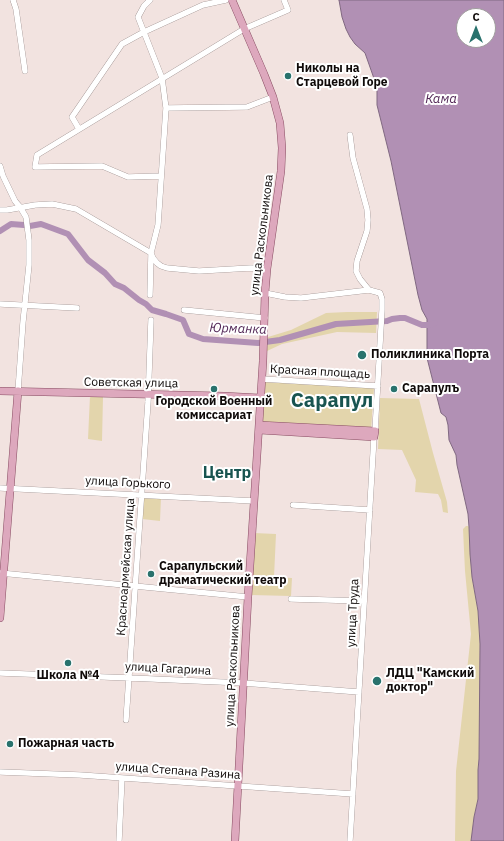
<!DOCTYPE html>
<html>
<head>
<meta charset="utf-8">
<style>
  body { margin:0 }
  #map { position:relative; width:504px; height:841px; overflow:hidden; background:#f2e3e0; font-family:"IBM Plex Sans",sans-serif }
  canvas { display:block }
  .north { position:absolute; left:456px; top:8px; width:40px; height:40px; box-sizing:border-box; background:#fff; border:1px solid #9f9d9d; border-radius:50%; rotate:0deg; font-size:11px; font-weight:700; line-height:16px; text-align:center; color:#0f0a09 }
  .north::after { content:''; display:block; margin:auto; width:14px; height:18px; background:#29726d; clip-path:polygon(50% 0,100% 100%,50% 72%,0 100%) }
</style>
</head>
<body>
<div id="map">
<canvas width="504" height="841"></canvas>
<div class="north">С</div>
</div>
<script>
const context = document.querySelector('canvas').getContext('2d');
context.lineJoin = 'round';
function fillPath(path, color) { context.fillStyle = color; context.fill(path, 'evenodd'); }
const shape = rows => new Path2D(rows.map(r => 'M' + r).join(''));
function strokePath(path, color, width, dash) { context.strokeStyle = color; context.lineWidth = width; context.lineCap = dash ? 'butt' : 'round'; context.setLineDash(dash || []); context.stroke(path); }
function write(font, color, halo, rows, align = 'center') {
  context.font = font + ' "IBM Plex Sans",sans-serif'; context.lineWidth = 4; context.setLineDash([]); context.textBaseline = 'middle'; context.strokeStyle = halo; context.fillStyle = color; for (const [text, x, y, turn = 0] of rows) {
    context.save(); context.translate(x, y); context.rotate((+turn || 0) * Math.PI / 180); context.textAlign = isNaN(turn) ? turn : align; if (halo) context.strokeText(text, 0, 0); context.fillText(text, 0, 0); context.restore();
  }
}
const green = shape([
  [347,312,377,312,376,333,337,332,282,344,267,351,268,337,291,330,326,313],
  [264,382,374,388,371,430,262,423],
  [90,396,103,397,102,441,88,439],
  [380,398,419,399,433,453,447,502,448,513,443,512,441,500,438,494,415,492,416,480,402,450,378,449],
  [144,497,161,497,160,521,142,519],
  [466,526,468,526,469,527,470,554,472,577,478,611,480,644,479,759,478,770,478,799,474,817,471,841,455,841,456,771,471,634,465,571,463,529],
  [254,533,276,534,274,577,292,578,291,596,251,595]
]);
const water = shape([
  [339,0,504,0,504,841,471,841,474,817,478,799,478,770,479,759,480,644,478,611,472,577,470,554,469,527,468,514,457,465,456,455,449,440,448,425,446,417,441,413,427,358,427,319,422,310,418,295,391,161,377,105,377,87,365,53,355,44,350,37,346,29,342,17,339,0],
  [464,16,488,16,488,40,464,40,464,16]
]);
const river = shape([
  [30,226,41,224,68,234,88,260,105,273,115,284,124,288,139,300,146,304,152,310,166,314,183,320,189,334,203,339,258,343,280,340,336,324,387,321,392,319,400,318,405,318,422,325,430,325,435,323],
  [0,231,11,224,24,225]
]);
const minor = shape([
  [13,0,16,9,25,71],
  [150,0,144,6,138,17,162,78,166,108,158,225,151,253,150,295],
  [166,108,247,107,273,97],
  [79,129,72,117,122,44,144,32,203,5,226,0],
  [350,135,353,158,367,209,368,220,367,231,357,261,356,271,360,279,369,290],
  [0,166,3,176,15,201,20,207,26,217,29,240,29,265,23,322,18,391],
  [161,176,128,177,102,166,35,167,37,155,244,29,288,10,284,0],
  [0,210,7,210,35,205,52,204,76,209,151,253,153,258,157,263,161,266,167,268,199,271,251,268,267,269],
  [265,293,285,297,301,298,369,290,380,293,382,299,382,310,375,431],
  [0,304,77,308],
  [184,310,265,318],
  [262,379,378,386],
  [0,488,254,501],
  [293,505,370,510],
  [0,573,248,597],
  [291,599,364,601],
  [0,673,130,678,243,683,359,692],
  [126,720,148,402,151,320],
  [0,772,80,775,353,794],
  [119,841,122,778],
  [350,841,374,437]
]);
const major = shape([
  [232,0,264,74,273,97,280,123,282,148,281,171,267,269,265,293,263,361,248,597,235,841],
  [0,391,224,396,261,398],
  [259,430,374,437,375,431,259,425],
  [0,618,18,391]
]);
const markers = [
  [288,76,4,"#29726d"],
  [362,355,5,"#29726d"],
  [214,389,4,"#29726d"],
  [394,389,4,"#29726d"],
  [151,574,4,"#29726d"],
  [68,663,4,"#29726d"],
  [377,681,5,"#29726d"],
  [10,744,4,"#29726d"]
];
const poiNames = [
  ["Николы на",296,69],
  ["Старцевой Горе",296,83],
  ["Поликлиника Порта",371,355],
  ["Сарапулъ",402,389],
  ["Городской Военный",214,402,"center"],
  ["комиссариат",214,416,"center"],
  ["Сарапульский",159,567],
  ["драматический театр",159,581],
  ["ЛДЦ \"Камский",386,674],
  ["доктор\"",386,688],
  ["Школа №4",68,676,"center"],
  ["Пожарная часть",18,744]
];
const streetNames = [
  ["улица Раскольникова",262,235,-83],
  ["Красная площадь",320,372,3],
  ["Советская улица",131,383,1],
  ["улица Горького",128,483,3],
  ["Красноармейская улица",126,567,-86],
  ["улица Труда",353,613,-87],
  ["улица Раскольникова",233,666,-87],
  ["улица Гагарина",168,669,3],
  ["улица Степана Разина",178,771,4]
];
const waterNames = [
  ["Кама",441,99],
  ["Юрманка",238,329,2]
];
const districtNames = [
  ["Центр",227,473]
];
const townNames = [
  ["Сарапул",332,401]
];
fillPath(green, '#e3d5ac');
fillPath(water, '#b190b4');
strokePath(water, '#806881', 1);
strokePath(river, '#b190b4', 6);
strokePath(minor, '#8e7f7d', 6);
strokePath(major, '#874b61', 8);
strokePath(minor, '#fff', 5.5);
strokePath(major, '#dda8bd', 7);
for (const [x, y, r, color] of markers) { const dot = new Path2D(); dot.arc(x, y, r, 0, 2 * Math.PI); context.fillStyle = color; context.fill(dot); strokePath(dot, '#fff', 1.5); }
write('bold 12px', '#0f0a09', '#fff', poiNames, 'left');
write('12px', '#0f0a09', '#fff', streetNames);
write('italic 13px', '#542958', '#fff', waterNames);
write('bold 16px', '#185450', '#fff', districtNames);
write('bold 20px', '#185450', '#fff', townNames);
</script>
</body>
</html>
